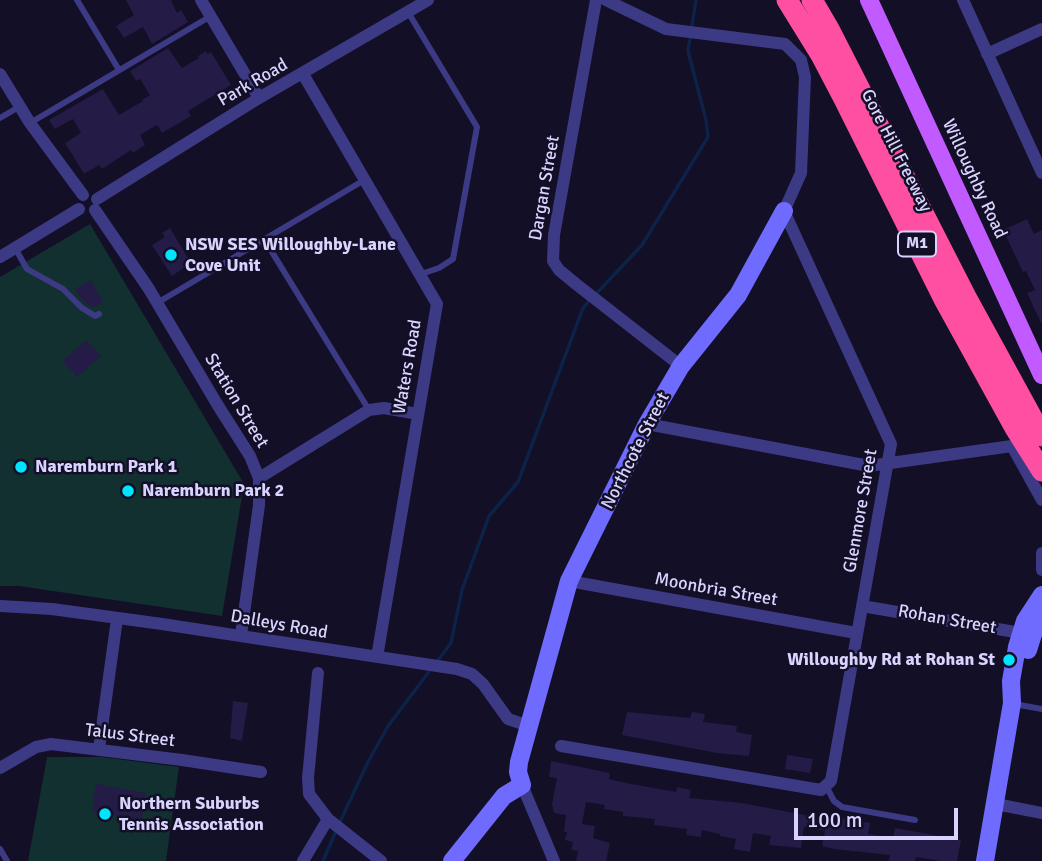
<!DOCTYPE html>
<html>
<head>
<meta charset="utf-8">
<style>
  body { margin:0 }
  #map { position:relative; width:1042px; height:861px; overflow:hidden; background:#130f26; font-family:Signika,sans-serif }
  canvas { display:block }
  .scale { position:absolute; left:794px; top:808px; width:164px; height:32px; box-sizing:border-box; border:4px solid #d9d4ff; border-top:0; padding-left:9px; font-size:21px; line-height:24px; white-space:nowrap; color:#d9d4ff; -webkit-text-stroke:5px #130f26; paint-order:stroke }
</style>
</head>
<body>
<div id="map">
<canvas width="1042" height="861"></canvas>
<div class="scale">100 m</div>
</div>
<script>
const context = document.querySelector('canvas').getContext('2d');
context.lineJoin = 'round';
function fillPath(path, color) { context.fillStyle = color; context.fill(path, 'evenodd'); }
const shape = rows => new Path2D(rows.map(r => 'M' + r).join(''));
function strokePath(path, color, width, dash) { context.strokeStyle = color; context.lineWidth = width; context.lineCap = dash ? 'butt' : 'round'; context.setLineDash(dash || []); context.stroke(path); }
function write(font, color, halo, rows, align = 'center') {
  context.font = font + ' Signika,sans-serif'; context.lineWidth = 5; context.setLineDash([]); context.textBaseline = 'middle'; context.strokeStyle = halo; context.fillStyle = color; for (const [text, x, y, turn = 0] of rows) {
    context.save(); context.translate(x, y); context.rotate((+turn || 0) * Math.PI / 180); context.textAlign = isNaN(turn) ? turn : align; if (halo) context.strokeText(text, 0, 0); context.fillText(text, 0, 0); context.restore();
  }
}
const green = shape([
  [90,224,244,484,222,616,19,586,0,586,0,277],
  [47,757,101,757,179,767,166,861,28,861]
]);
const stream = shape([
  [595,295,642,245,708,137,706,120,688,51,696,0],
  [436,663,451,643,462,590,489,516,518,482,583,308,590,300],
  [339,824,368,762,388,726,431,669],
  [323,861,336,831]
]);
const building = shape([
  [126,0,171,0,177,13,181,10,188,22,152,44,143,27,124,38,116,26,134,15],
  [168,48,182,68,199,58,198,56,206,51,207,54,211,52,231,85,188,111,191,116,162,133,157,125,140,135,145,145,133,153,131,150,102,169,99,165,84,174,65,143,81,133,73,119,55,129,49,120,103,89,119,115,143,101,142,100,150,95,140,79,136,81,130,71],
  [1027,219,1034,234,1042,230,1042,325,1027,293,1035,290,1026,271,1023,272,1003,230],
  [170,228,191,263,172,276,152,245,165,237,162,233],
  [91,280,103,302,93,308,80,298,75,289],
  [86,340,101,356,77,377,63,361],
  [233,701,248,703,242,741,230,738],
  [627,712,690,718,692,712,705,714,703,722,737,726,736,732,752,735,749,756,717,753,622,735],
  [787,755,813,759,810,773,785,769],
  [551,761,610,773,609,779,626,783,676,792,677,787,691,790,689,798,742,803,826,819,827,816,870,823,868,834,893,838,895,828,961,840,957,861,941,861,916,857,915,861,889,861,890,855,834,849,822,846,825,831,804,827,801,848,769,845,771,836,753,833,750,852,734,849,736,839,720,836,720,834,702,830,701,837,686,835,687,829,654,825,655,819,623,816,623,812,604,809,605,805,586,802,582,824,595,826,593,838,610,843,606,861,576,861,578,851,571,850,573,842,565,840,567,832,564,832,566,815,554,813,552,804,557,778,549,777],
  [96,784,146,793,141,821,92,812]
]);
const lane = shape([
  [77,0,119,70],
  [408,12,477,127,453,259,439,268,421,274],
  [0,118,19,107],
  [30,123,211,16],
  [264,239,369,410],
  [15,248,27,269,63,289,82,308,95,316,99,314],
  [157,303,366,179],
  [1014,704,1042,709],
  [826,786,834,801,842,807,915,820],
  [0,849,7,861]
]);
const street = shape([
  [201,0,259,98],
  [596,0,554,235,553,261,559,270,576,284,681,366],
  [963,0,1042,173],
  [987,54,1042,29],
  [0,74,30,123,83,195],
  [303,74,437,304,377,657],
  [97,199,259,98,428,0],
  [95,210,149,289,217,404,250,456,259,478,259,505,241,635],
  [0,257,79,209],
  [647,424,869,466,1012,446,1042,500],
  [259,478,369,410,384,408,418,414],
  [1042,553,1042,570],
  [569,581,856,633],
  [0,606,52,609,162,624,457,669,472,674,483,684,508,719,529,726],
  [862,606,1021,633],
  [561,746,821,790,831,781,891,444,784,211,801,173,805,77,801,60,785,44,666,29,606,0],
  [99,749,117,619],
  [0,768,36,747,51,744,182,760,261,772],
  [522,785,554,861],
  [996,804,1042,813],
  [328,819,381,861],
  [303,861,328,819,309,794,308,778,318,673]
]);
const secondary = shape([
  [1028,650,1033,634,1042,619],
  [452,861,504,796,522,785,518,772,519,762,569,581,647,424,681,366,738,295,784,211],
  [985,861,1012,703,1011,681,1017,647,1025,621,1042,595]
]);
const primary = shape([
  [869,0,1042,375]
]);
const highway = shape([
  [787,0,821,55,844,99,945,301,1015,428,1042,471],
  [812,0,829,29,966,297,1042,436]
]);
const markers = [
  [171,255,7,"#00e5ff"],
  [21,467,7,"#00e5ff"],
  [128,491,7,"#00e5ff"],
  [1009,660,7,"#00e5ff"],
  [105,814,7,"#00e5ff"]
];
const shields = [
  [917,244,38]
];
const shieldNames = [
  ["M1",917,244]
];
const streetNames = [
  ["Park Road",253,83,-30],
  ["Gore Hill Freeway",896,151,63],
  ["Willoughby Road",974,179,65],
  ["Dargan Street",545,188,-80],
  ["Waters Road",408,367,-80],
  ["Station Street",236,401,59],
  ["Northcote Street",636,451,-63],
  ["Glenmore Street",861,511,-80],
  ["Moonbria Street",716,590,10],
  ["Rohan Street",947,620,10],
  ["Dalleys Road",279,625,10],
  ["Talus Street",130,736,7]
];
const poiNames = [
  ["NSW SES Willoughby-Lane",185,245],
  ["Cove Unit",185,266],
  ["Naremburn Park 1",35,467],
  ["Naremburn Park 2",142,491],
  ["Willoughby Rd at Rohan St",995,660,"right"],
  ["Northern Suburbs",119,804],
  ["Tennis Association",119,825]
];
fillPath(green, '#12302f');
strokePath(stream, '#0c2248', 3.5);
fillPath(building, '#241b47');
strokePath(lane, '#3d3a85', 6);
strokePath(street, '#3d3a85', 12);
strokePath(secondary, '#6f6bff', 18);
strokePath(primary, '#c25bff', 18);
strokePath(highway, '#ff4fa3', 21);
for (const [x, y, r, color] of markers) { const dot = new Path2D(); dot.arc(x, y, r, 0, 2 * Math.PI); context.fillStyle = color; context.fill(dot); strokePath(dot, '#130f26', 2.5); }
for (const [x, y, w] of shields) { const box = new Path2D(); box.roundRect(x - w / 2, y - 12.5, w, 25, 5); context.fillStyle = '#130f26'; context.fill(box); strokePath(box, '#d9d4ff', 2); }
write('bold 16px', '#d9d4ff', null, shieldNames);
write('18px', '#d9d4ff', '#130f26', streetNames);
write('bold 18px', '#d9d4ff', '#130f26', poiNames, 'left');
</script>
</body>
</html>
